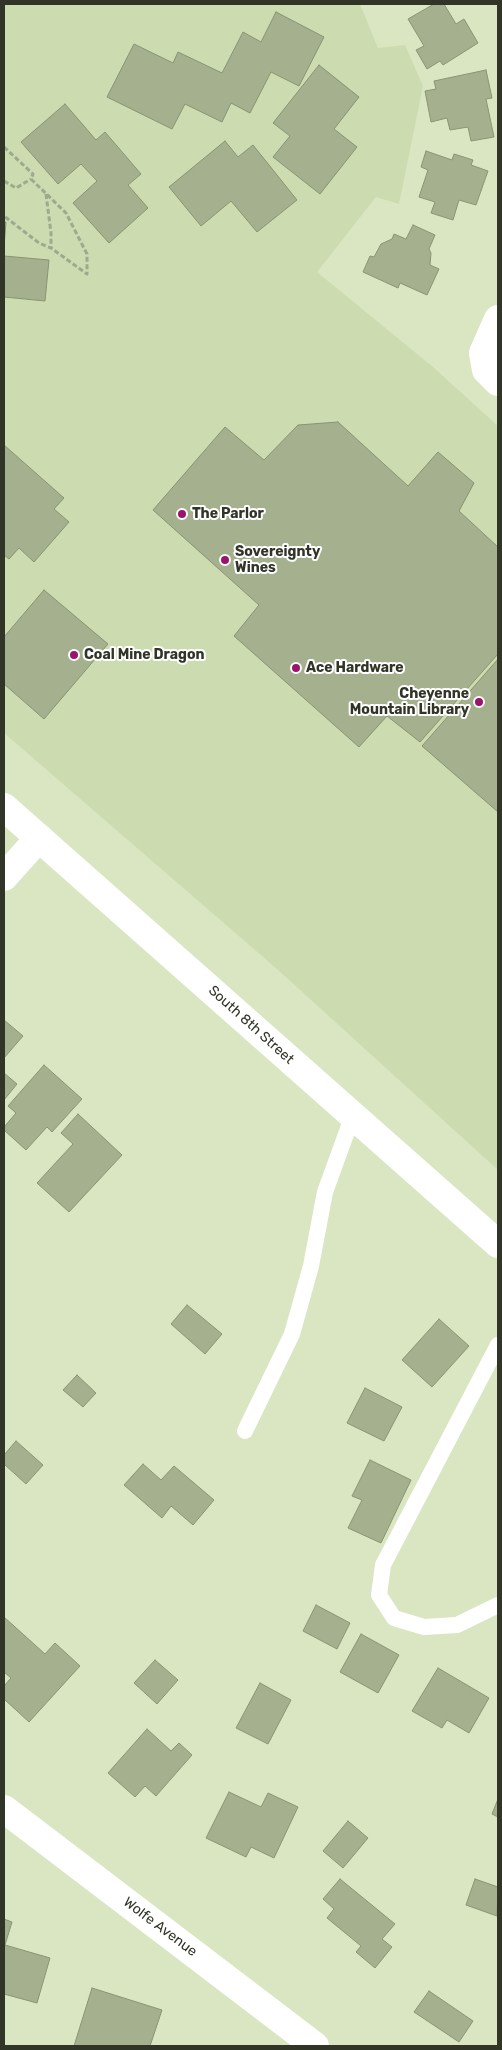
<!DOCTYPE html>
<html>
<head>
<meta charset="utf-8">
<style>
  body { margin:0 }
  #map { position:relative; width:502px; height:2050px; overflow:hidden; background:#dae6c2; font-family:Rubik,sans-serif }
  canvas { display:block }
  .frame { position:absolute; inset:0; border:5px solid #303527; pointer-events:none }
</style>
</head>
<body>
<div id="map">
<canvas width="502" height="2050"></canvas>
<div class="frame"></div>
</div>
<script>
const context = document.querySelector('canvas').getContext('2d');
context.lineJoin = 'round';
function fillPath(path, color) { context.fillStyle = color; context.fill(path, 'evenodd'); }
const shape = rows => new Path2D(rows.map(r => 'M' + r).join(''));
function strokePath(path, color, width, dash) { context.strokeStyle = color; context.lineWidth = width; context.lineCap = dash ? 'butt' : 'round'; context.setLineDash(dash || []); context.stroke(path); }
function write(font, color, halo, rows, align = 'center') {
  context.font = font + ' Rubik,sans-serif'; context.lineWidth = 4; context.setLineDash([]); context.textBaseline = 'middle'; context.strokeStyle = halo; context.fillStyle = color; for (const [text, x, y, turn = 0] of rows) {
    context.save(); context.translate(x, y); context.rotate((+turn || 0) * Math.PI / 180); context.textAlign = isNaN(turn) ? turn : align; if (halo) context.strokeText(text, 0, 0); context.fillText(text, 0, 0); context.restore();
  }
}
const built = shape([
  [4,4,360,4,378,48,405,45,423,86,399,204,376,197,317,272,433,367,498,426,498,1170,277,969,4,733]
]);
const building = shape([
  [434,4,444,4,456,24,464,19,478,43,443,65,440,61,427,69,416,50,424,46,408,19,434,4],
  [276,12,324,37,299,86,271,72,250,113,231,103,222,122,185,104,172,129,107,97,134,44,173,63,178,52,222,73,243,32,261,42,276,12],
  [319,65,359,97,334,129,357,147,320,194,273,157,290,136,273,123,319,65],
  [486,70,492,98,486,99,494,137,471,141,468,127,450,130,447,118,431,122,425,91,436,89,434,81,486,70],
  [65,104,96,140,105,132,141,174,128,185,148,208,109,243,73,203,97,181,81,164,58,184,21,142,65,104],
  [225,141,238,157,253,145,297,200,257,232,231,201,201,226,169,187,225,141],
  [426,151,452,160,454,154,473,160,471,165,488,171,476,205,459,200,453,220,431,213,435,202,419,197,428,170,421,167,426,151],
  [4,222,6,222,4,247,4,222],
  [413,225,435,235,429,249,431,253,430,265,439,269,427,295,400,283,398,288,363,272,370,256,374,257,381,244,392,239,394,234,406,239,413,225],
  [4,256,49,260,45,301,4,297,4,256],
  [338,422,408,486,438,452,474,483,459,511,498,547,498,654,420,742,387,716,359,747,234,636,259,605,153,510,225,427,264,460,298,425,338,422],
  [4,445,64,498,54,509,69,522,34,562,19,548,9,559,4,555,4,445],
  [44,590,108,644,44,719,4,684,4,637,44,590],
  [498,659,498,812,422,746,498,659],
  [4,1020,23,1036,4,1058,4,1020],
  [44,1065,82,1099,52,1132,47,1127,26,1150,4,1130,4,1127,16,1113,8,1106,44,1065],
  [4,1073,17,1084,4,1100,4,1073],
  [78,1114,122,1155,69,1212,37,1183,73,1144,61,1133,78,1114],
  [187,1305,222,1334,205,1354,171,1324,187,1305],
  [439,1319,469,1346,432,1387,402,1360,439,1319],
  [77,1375,96,1393,83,1407,63,1390,77,1375],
  [365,1388,402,1407,384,1441,347,1423,365,1388],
  [16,1441,43,1465,26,1484,4,1464,4,1455,16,1441],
  [370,1460,411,1480,381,1543,348,1528,362,1500,352,1496,370,1460],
  [143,1464,161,1480,174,1466,214,1500,193,1525,171,1506,162,1518,124,1485,143,1464],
  [316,1605,350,1623,337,1649,303,1631,316,1605],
  [4,1617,45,1654,55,1643,80,1666,29,1722,4,1699,4,1686,11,1678,4,1672,4,1617],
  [361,1634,399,1655,378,1693,340,1672,361,1634],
  [155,1660,178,1680,157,1704,134,1683,155,1660],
  [438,1668,489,1698,469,1733,447,1720,442,1728,412,1711,438,1668],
  [260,1683,291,1700,268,1744,236,1728,260,1683],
  [147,1729,171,1751,179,1743,192,1755,156,1796,145,1786,135,1797,108,1773,147,1729],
  [229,1792,261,1807,268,1793,298,1807,274,1858,251,1847,246,1857,206,1838,229,1792],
  [498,1799,498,1817,492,1814,498,1799],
  [348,1821,368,1838,343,1868,323,1851,348,1821],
  [340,1879,395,1924,382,1939,392,1947,375,1968,356,1952,361,1946,327,1918,334,1909,323,1899,340,1879],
  [475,1879,498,1887,497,1916,466,1905,475,1879],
  [4,1919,12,1922,5,1945,50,1958,37,2003,4,1994,4,1919],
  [92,1988,162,2010,150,2046,74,2046,92,1988],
  [429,1991,473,2021,459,2042,414,2012,429,1991]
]);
const path = shape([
  [4,147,33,174,31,179,66,213,87,254,87,274,51,248,39,243,4,216],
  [4,181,16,188,31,179],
  [46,194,51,233,51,248]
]);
const lane = shape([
  [498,1345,383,1565,379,1595,394,1618,424,1627,457,1625,498,1605],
  [245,1431,292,1334,311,1266,325,1192,353,1115]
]);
const street = shape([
  [498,319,483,353,486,370,498,382],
  [4,877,39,838],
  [4,1809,315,2046]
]);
const secondary = shape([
  [4,807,498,1244]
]);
const markers = [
  [182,514,5,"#98156a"],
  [225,560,5,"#98156a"],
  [74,655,5,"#98156a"],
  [296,668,5,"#98156a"],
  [479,702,5,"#98156a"]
];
const poiNames = [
  ["The Parlor",192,514],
  ["Sovereignty",235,552],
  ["Wines",235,568],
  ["Coal Mine Dragon",84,655],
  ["Ace Hardware",306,668],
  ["Cheyenne",469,694,"right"],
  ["Mountain Library",469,710,"right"]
];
const streetNames = [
  ["South 8th Street",251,1025,42],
  ["Wolfe Avenue",160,1927,37]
];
fillPath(built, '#cddbb0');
fillPath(building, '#a5b08e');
strokePath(building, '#899473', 1);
strokePath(path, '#9fa98d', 3, [5, 2.5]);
strokePath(lane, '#fff', 16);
strokePath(street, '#fff', 28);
strokePath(secondary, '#fff', 28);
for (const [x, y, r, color] of markers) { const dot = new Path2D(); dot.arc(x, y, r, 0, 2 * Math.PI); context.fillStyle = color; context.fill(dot); strokePath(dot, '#fff', 2); }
write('bold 14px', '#303527', '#fff', poiNames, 'left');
write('14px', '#303527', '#fff', streetNames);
</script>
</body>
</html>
